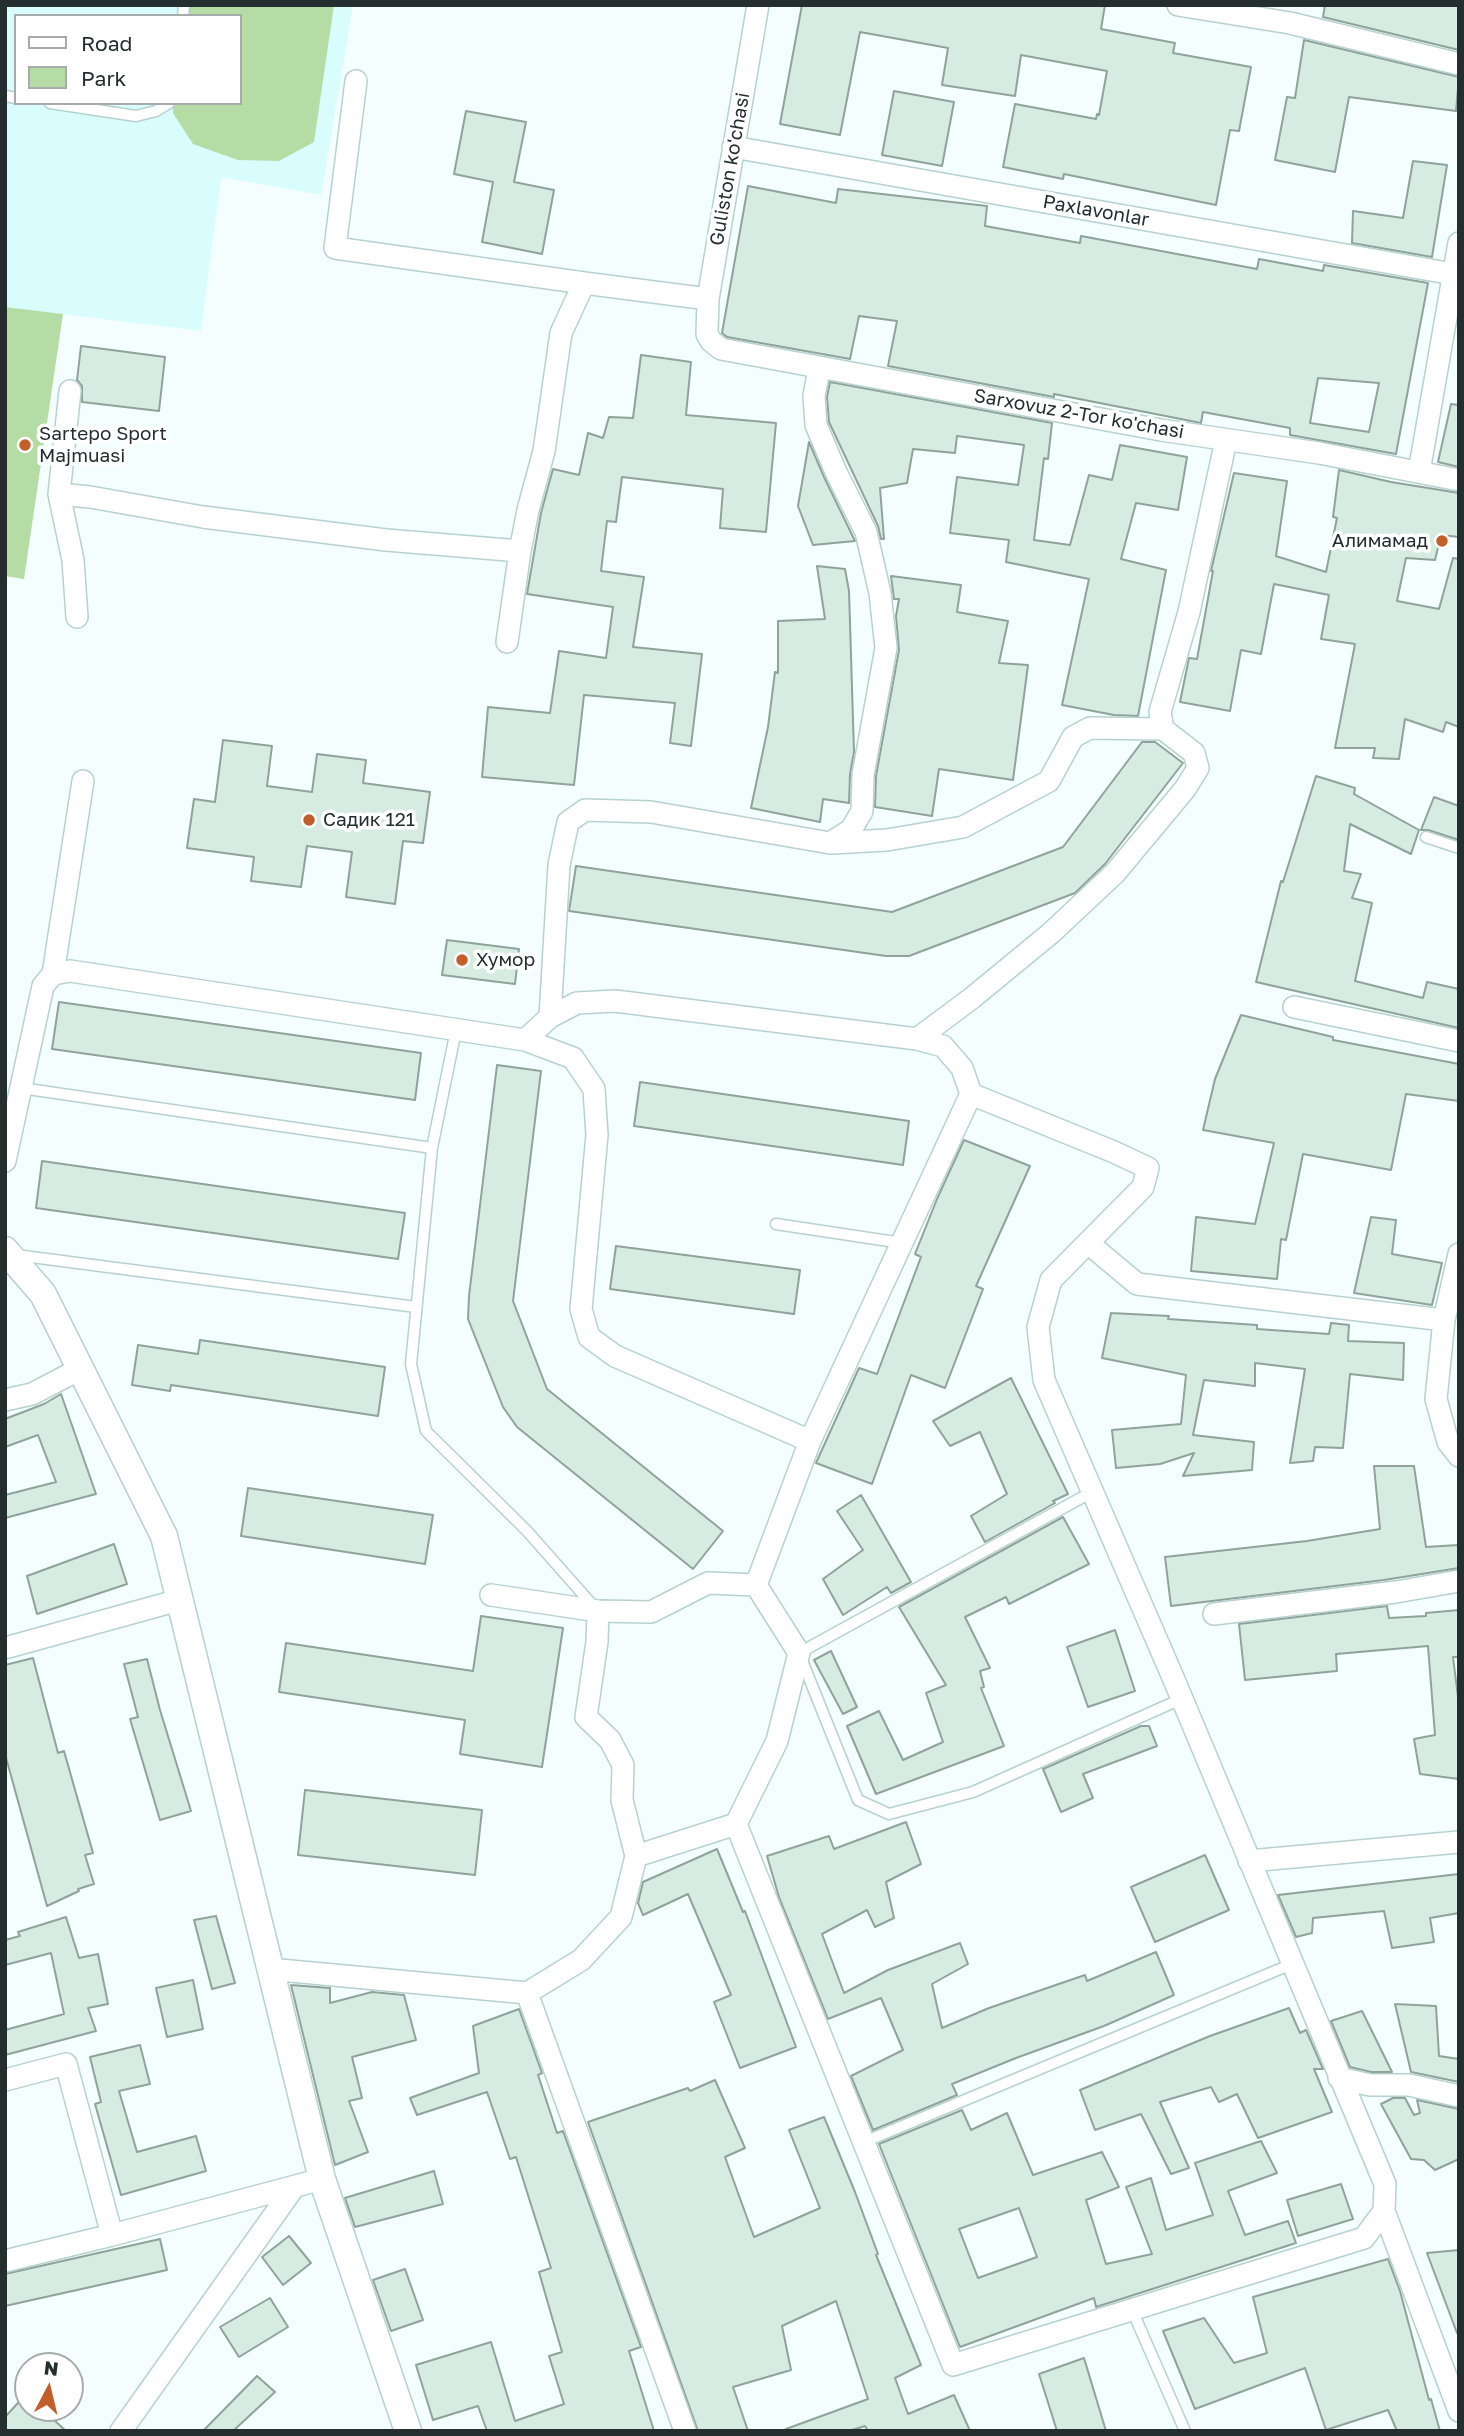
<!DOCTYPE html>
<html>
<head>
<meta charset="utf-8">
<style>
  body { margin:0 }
  #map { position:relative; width:1464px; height:2436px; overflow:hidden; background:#f4fefe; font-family:"Golos Text",sans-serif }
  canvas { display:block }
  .frame { position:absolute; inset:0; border:7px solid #242e2e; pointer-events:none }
  .legend { position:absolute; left:14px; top:14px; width:228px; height:91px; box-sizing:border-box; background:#fff; border:2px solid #a7abab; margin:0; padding:9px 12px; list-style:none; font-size:21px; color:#242e2e }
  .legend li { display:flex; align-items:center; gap:14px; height:35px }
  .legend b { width:35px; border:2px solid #a7abab }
  .north { position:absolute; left:14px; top:2352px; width:70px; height:70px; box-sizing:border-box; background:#fff; border:2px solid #a7abab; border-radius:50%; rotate:7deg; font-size:19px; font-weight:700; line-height:28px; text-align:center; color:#242e2e }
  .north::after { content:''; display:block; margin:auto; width:24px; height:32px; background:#c25e29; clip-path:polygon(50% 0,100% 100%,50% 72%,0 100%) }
</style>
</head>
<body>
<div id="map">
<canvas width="1464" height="2436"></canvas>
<div class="frame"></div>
<ul class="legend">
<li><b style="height:9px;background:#fff"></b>Road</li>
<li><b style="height:19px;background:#b5dca4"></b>Park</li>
</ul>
<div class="north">N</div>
</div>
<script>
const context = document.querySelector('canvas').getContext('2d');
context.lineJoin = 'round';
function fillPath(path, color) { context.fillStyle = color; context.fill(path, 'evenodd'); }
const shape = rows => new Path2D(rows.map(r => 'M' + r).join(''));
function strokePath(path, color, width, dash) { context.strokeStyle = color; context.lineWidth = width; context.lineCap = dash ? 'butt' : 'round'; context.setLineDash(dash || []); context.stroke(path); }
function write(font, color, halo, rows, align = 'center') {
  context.font = font + ' "Golos Text",sans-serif'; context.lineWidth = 7; context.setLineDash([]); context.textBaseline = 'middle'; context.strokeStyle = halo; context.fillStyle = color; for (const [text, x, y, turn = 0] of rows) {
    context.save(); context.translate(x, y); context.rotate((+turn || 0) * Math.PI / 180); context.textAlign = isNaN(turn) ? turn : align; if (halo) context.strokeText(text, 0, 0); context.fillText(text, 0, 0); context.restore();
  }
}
const built = shape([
  [5,5,353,5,321,195,221,177,201,331,5,307],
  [16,16,240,16,240,103,16,103]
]);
const green = shape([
  [187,5,334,5,314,142,279,161,238,160,193,144,173,113,173,103,240,103,240,16,185,16],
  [5,307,63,314,24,579,5,576]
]);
const building = shape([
  [802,5,1105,5,1101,29,1175,43,1173,53,1251,67,1239,131,1230,130,1216,205,1064,174,1063,179,1003,167,1015,104,1096,119,1097,114,1099,115,1107,71,1021,55,1015,96,942,85,948,48,860,32,840,135,780,124,802,5],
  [1325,5,1459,5,1459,50,1323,17,1325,5],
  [1304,40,1459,77,1456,111,1349,97,1335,172,1275,160,1287,97,1295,98,1304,40],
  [894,91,954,102,942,166,882,155,894,91],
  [466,111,526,122,514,182,554,190,542,254,482,242,493,182,454,174,466,111],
  [1413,161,1447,165,1432,257,1352,243,1353,211,1403,218,1413,161],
  [748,186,836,203,838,189,987,206,985,226,1080,243,1081,236,1257,269,1259,259,1323,271,1324,265,1428,283,1396,454,1290,435,1290,428,1203,412,1201,423,1054,394,1054,397,888,366,897,321,859,316,850,359,727,337,722,333,748,186],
  [1318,378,1379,383,1369,432,1310,423,1318,378],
  [81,346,165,357,159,411,82,402,82,386,77,380,81,346],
  [641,355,691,362,686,415,776,423,766,532,720,528,723,489,622,477,616,522,607,521,601,571,644,577,633,647,702,654,691,746,670,743,675,703,584,695,574,785,482,777,488,707,550,713,559,651,606,658,613,607,527,594,541,513,553,469,579,475,588,433,603,438,609,417,633,418,641,355],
  [830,382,1052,423,1048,459,1044,458,1034,540,1070,545,1089,475,1112,480,1120,445,1187,457,1178,510,1136,503,1121,559,1166,570,1138,716,1114,715,1062,705,1089,579,1006,562,1009,540,950,533,957,477,1018,485,1024,445,957,436,955,453,913,449,907,483,880,488,884,539,881,539,878,526,829,422,827,397,830,382],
  [1451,404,1459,405,1459,467,1438,462,1451,404],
  [809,442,824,477,855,541,813,545,798,506,809,442],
  [1339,470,1391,482,1459,493,1459,537,1441,535,1435,560,1406,558,1397,601,1439,609,1453,558,1459,559,1459,727,1446,722,1443,732,1405,719,1399,759,1373,758,1375,748,1335,748,1355,644,1321,639,1329,595,1274,584,1261,654,1241,650,1230,711,1180,702,1189,658,1197,659,1213,571,1211,571,1234,473,1287,481,1276,556,1326,572,1337,518,1333,517,1339,470],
  [817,566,845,569,849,591,854,752,850,774,849,803,823,799,820,822,751,808,768,727,775,672,778,673,778,621,825,619,817,566],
  [891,576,961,585,957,612,1008,621,999,663,1028,665,1013,780,939,769,932,816,875,807,876,776,899,650,896,616,899,599,894,599,891,576],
  [223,740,272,746,267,786,312,792,317,754,366,760,363,783,430,792,423,843,403,841,395,904,346,897,352,852,307,846,301,887,251,881,254,857,187,848,194,799,215,802,223,740],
  [1142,742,1155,742,1183,763,1105,864,1075,893,909,956,886,956,569,911,576,866,892,912,1063,847,1142,742],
  [1316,776,1355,788,1354,794,1419,830,1411,854,1350,824,1344,871,1361,874,1352,898,1372,903,1355,981,1423,998,1427,982,1459,989,1459,1028,1256,982,1281,881,1283,882,1316,776],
  [1434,797,1459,806,1459,840,1428,830,1421,830,1434,797],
  [447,940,519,949,515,984,442,975,447,940],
  [59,1002,421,1053,415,1100,52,1049,59,1002],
  [1241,1015,1333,1037,1333,1040,1459,1064,1459,1101,1406,1094,1391,1170,1303,1154,1286,1240,1281,1239,1277,1279,1191,1271,1196,1217,1255,1224,1274,1143,1203,1130,1215,1079,1241,1015],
  [497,1065,541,1071,513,1301,547,1389,723,1531,693,1569,517,1427,503,1407,468,1319,469,1296,497,1065],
  [640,1082,909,1121,903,1165,634,1126,640,1082],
  [964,1140,1030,1166,976,1286,983,1289,945,1388,911,1375,872,1484,816,1463,859,1368,877,1374,921,1257,915,1254,937,1199,964,1140],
  [42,1161,405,1213,398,1259,36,1208,42,1161],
  [1371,1217,1396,1220,1392,1254,1442,1263,1432,1305,1354,1293,1371,1217],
  [616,1246,800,1270,794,1314,610,1289,616,1246],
  [1111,1313,1169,1316,1168,1319,1257,1325,1257,1329,1329,1334,1331,1323,1349,1325,1348,1341,1404,1343,1403,1380,1350,1374,1343,1448,1315,1447,1313,1461,1290,1463,1305,1369,1255,1363,1255,1386,1204,1380,1193,1435,1254,1442,1252,1470,1183,1476,1194,1453,1160,1464,1116,1468,1112,1430,1181,1424,1186,1375,1102,1358,1111,1313],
  [200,1340,385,1367,378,1416,171,1385,170,1391,132,1385,138,1345,198,1354,200,1340],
  [1011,1378,1068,1494,1053,1501,1055,1503,985,1542,971,1516,1007,1494,980,1432,950,1446,933,1421,1011,1378],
  [61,1394,96,1494,5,1518,5,1495,56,1482,38,1435,5,1447,5,1419,44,1404,61,1394],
  [1374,1466,1414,1466,1426,1547,1459,1545,1459,1568,1384,1580,1171,1606,1165,1557,1307,1541,1380,1529,1374,1466],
  [248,1488,433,1515,425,1564,241,1536,248,1488],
  [861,1495,911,1582,891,1593,887,1587,843,1615,823,1579,863,1550,837,1511,861,1495],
  [1063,1517,1089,1564,1009,1604,1006,1597,965,1617,990,1668,980,1671,984,1687,981,1688,1004,1746,876,1794,847,1726,879,1711,903,1760,943,1742,926,1693,946,1685,899,1607,1063,1517],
  [114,1544,127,1584,37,1614,27,1576,114,1544],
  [1387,1606,1389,1618,1426,1616,1426,1613,1459,1610,1459,1657,1453,1657,1459,1705,1459,1779,1420,1774,1414,1739,1435,1735,1428,1646,1336,1654,1337,1671,1245,1680,1239,1624,1387,1606],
  [481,1616,563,1628,542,1767,460,1754,465,1720,279,1692,286,1643,473,1671,481,1616],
  [1115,1630,1135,1691,1088,1707,1067,1647,1115,1630],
  [831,1651,857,1707,843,1714,814,1660,831,1651],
  [33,1658,58,1753,64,1751,93,1853,85,1855,94,1884,78,1889,79,1891,47,1906,5,1754,5,1665,33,1658],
  [147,1659,160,1710,191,1811,160,1820,130,1719,138,1717,124,1664,147,1659],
  [1141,1726,1149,1726,1157,1746,1083,1774,1093,1798,1061,1812,1043,1769,1141,1726],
  [305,1790,482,1810,475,1875,298,1855,305,1790],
  [906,1822,921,1864,886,1882,894,1918,875,1927,867,1910,822,1934,844,1993,888,1970,960,1943,968,1964,932,1984,942,2028,989,2008,1085,1975,1087,1981,1156,1952,1174,1995,1104,2026,1016,2058,952,2084,957,2095,873,2130,851,2076,903,2050,881,1998,828,2019,779,1897,767,1856,829,1836,834,1849,906,1822],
  [717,1849,743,1912,745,1911,796,2047,740,2068,714,2002,731,1995,688,1894,643,1915,638,1903,643,1882,717,1849],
  [1205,1855,1229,1910,1155,1942,1131,1887,1205,1855],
  [1459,1874,1459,1913,1430,1918,1434,1942,1392,1948,1384,1911,1313,1918,1312,1933,1296,1937,1278,1895,1459,1874],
  [216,1916,235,1983,212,1989,194,1920,216,1916],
  [66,1917,79,1958,98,1954,108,2004,88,2008,96,2031,5,2055,5,2030,64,2014,51,1953,5,1965,5,1940,20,1936,18,1932,66,1917],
  [193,1980,203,2029,167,2037,156,1988,193,1980],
  [291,1985,330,1988,330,2003,372,1992,404,1995,416,2040,352,2057,362,2098,349,2101,368,2152,335,2165,291,1985],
  [1395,2004,1436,2006,1439,2056,1459,2059,1459,2082,1411,2072,1395,2004],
  [1289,2008,1300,2033,1306,2030,1323,2069,1314,2069,1332,2112,1258,2138,1237,2094,1219,2102,1211,2087,1160,2102,1189,2168,1171,2174,1141,2114,1095,2130,1080,2090,1210,2036,1289,2008],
  [519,2009,542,2073,538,2075,557,2133,563,2131,641,2347,629,2351,654,2431,487,2431,478,2406,433,2420,416,2365,491,2342,515,2421,564,2404,549,2356,562,2352,539,2272,551,2268,516,2157,510,2159,487,2092,417,2115,410,2098,479,2073,473,2026,519,2009],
  [1362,2011,1392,2072,1371,2072,1350,2067,1331,2021,1362,2011],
  [140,2045,150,2084,119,2091,137,2152,196,2136,206,2171,121,2195,95,2104,101,2102,90,2057,140,2045],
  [715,2080,745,2148,725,2157,754,2237,820,2208,789,2130,824,2117,855,2192,878,2254,876,2255,921,2365,895,2378,908,2414,954,2395,970,2431,868,2431,865,2426,849,2431,787,2431,786,2429,868,2399,836,2301,782,2326,791,2370,733,2387,748,2431,698,2431,588,2122,688,2088,690,2091,715,2080],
  [1393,2098,1405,2098,1414,2115,1420,2113,1417,2100,1459,2109,1459,2159,1435,2170,1424,2160,1411,2159,1381,2104,1393,2098],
  [962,2110,971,2130,1007,2113,1033,2175,1102,2152,1119,2187,1086,2200,1106,2264,1152,2254,1126,2187,1151,2178,1166,2230,1213,2215,1195,2163,1261,2141,1277,2173,1228,2191,1245,2235,1288,2221,1296,2243,1096,2307,1094,2298,960,2347,879,2144,962,2110],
  [1019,2208,1037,2257,978,2278,959,2229,1019,2208],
  [434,2171,443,2204,355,2227,345,2198,434,2171],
  [1341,2184,1353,2219,1298,2236,1287,2200,1341,2184],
  [289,2236,311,2263,283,2285,262,2257,289,2236],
  [160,2239,167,2270,5,2306,5,2274,160,2239],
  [1459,2250,1459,2332,1457,2333,1427,2253,1459,2250],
  [1388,2259,1400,2291,1429,2400,1431,2399,1440,2431,1397,2431,1388,2410,1326,2430,1305,2368,1195,2409,1163,2331,1204,2318,1234,2363,1267,2353,1253,2297,1388,2259],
  [405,2269,423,2320,391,2331,373,2280,405,2269],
  [270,2298,288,2327,239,2357,220,2327,270,2298],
  [1084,2358,1106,2431,1057,2431,1039,2374,1084,2358],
  [257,2376,275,2392,233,2431,203,2431,257,2376],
  [28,2392,28,2408,41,2408,66,2431,5,2431,5,2417,28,2392]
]);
const service = shape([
  [183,16,184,5],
  [5,96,16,98],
  [50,103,136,116,156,111,169,103],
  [1426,837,1459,848],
  [456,1030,432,1148,411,1364,426,1431,527,1531,596,1609],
  [21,1088,432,1148],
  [776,1224,902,1243],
  [16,1255,416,1307],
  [1092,1492,799,1653,858,1800,889,1814,973,1792,1181,1699],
  [864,2142,1292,1964],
  [1132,2310,1185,2431]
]);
const minor = shape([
  [758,5,708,299,707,334,711,341,721,349,1161,430,1319,453,1459,480],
  [1178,5,1290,23,1459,64],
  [356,81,335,248,584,283],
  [733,147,1459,275],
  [70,391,59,494,90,497,203,517,386,540,520,551,528,510,544,451,561,333,584,283,708,299],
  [1419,472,1459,243],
  [59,494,73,560,77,617],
  [507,642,520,551],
  [832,843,887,840,963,827,1049,781,1073,737,1090,728,1163,729],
  [53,974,83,781],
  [1294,1007,1459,1041],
  [550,1017,559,865,568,822,585,810,651,812,830,843,851,830,862,811,863,775,886,648,880,593,866,532,836,472,816,425,814,396,819,369],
  [917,1039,972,998,1051,933,1115,873,1185,789,1198,768,1194,753,1163,729,1160,712,1189,612,1226,440],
  [525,1040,573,1058,594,1089,597,1135,581,1309,589,1337,615,1356,810,1441],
  [5,1161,43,986,53,974,70,971,525,1040,550,1017,577,1003,615,1001,917,1039,943,1046,962,1068,971,1094,1114,1152,1148,1168,1143,1187,1051,1280,1038,1327,1044,1380,1175,1682,1385,2184,1384,2211,1459,2411],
  [1088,1243,1137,1284,1444,1320],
  [1459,1254,1444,1320,1436,1399,1448,1442,1459,1456],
  [5,1400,32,1394,80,1369],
  [491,1595,598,1611,597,1642,586,1717,610,1740,623,1765,622,1800,636,1856],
  [598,1611,651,1612,708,1583,756,1585],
  [1214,1614,1396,1592,1459,1581],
  [5,1648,179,1600],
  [736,1824,953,2365,1364,2238,1384,2211],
  [1249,1861,1459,1842],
  [269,1969,527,1993,581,1960,621,1917,636,1856,736,1824,777,1741,799,1653,756,1585,810,1441,971,1094],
  [527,1993,685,2431],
  [1339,2078,1370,2085,1409,2085,1459,2096],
  [5,2080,66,2064,112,2235],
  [5,2261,112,2235,322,2179],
  [121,2431,294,2187]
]);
const tertiary = shape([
  [5,1250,43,1294,164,1536,322,2179,408,2431]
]);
const markers = [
  [25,445,7,"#c25e29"],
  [1442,541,7,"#c25e29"],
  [309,820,7,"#c25e29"],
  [462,960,7,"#c25e29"]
];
const streetNames = [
  ["Guliston ko'chasi",730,169,-80],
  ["Paxlavonlar",1096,211,10],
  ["Sarxovuz 2-Tor ko'chasi",1079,414,10]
];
const poiNames = [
  ["Sartepo Sport",39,434],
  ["Majmuasi",39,456],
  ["Алимамад",1428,541,"right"],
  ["Садик 121",323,820],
  ["Хумор",476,960]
];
fillPath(built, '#d9fdfd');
fillPath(green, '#b5dca4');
fillPath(building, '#d6ece2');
strokePath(building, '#8fa39a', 2);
strokePath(service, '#b7d1d1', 13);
strokePath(minor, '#b7d1d1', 24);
strokePath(tertiary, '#b7d1d1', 29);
strokePath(service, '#fff', 10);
strokePath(minor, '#fff', 21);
strokePath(tertiary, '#fff', 26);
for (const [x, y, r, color] of markers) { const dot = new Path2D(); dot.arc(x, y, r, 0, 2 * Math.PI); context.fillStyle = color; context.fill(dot); strokePath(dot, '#fff', 2.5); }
write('19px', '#242e2e', '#fff', streetNames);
write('19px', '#242e2e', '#fff', poiNames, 'left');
</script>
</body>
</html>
